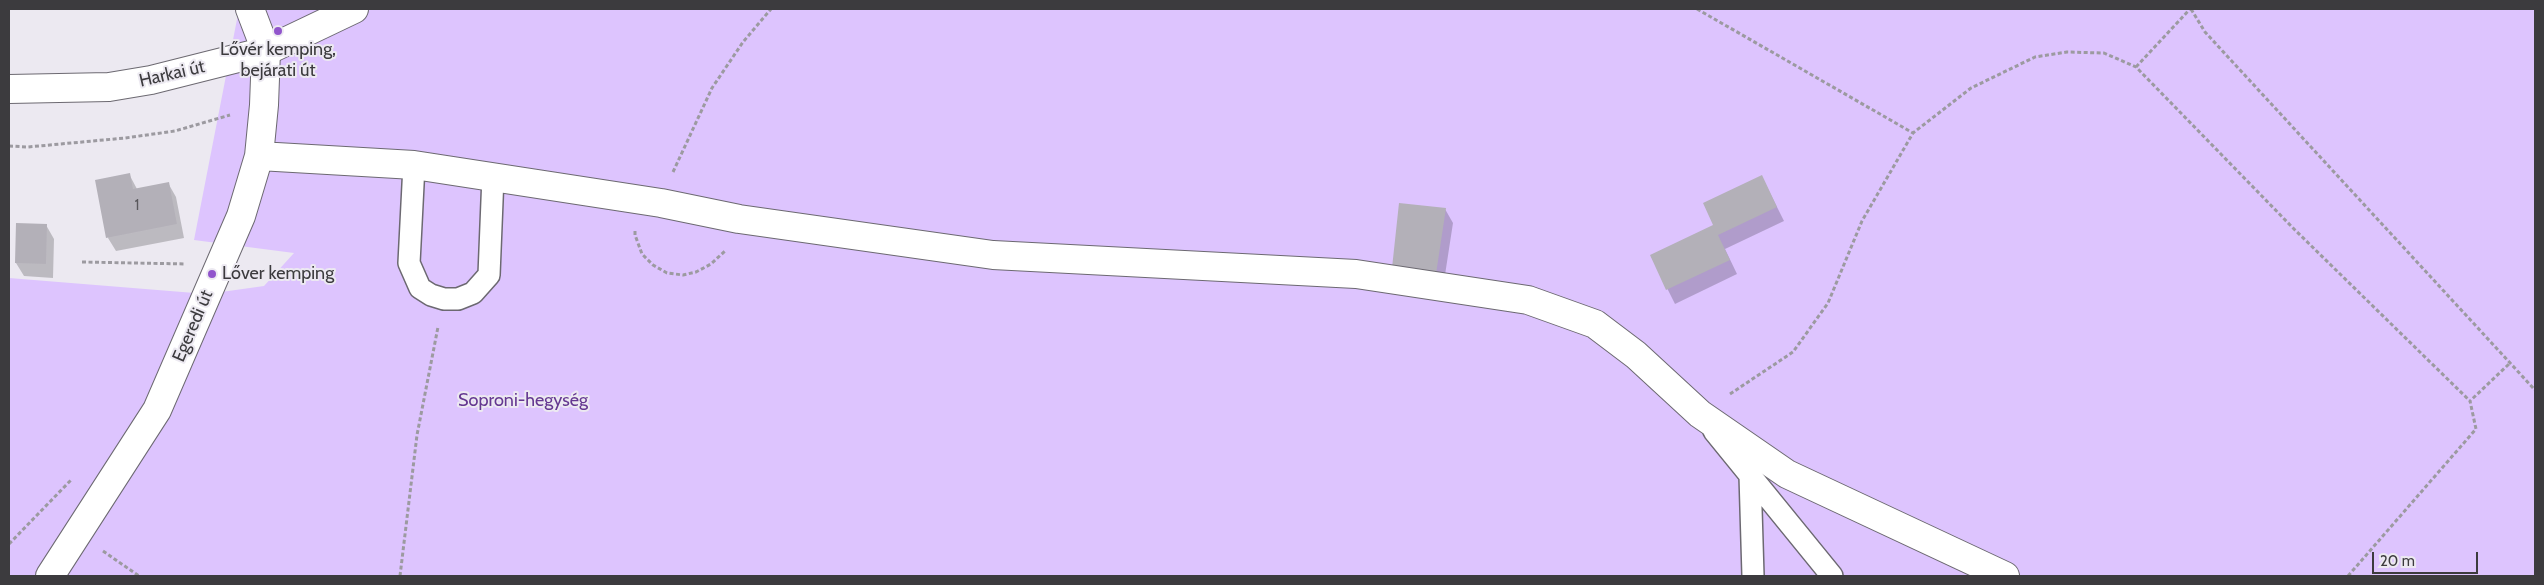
<!DOCTYPE html>
<html>
<head>
<meta charset="utf-8">
<style>
  body { margin:0 }
  #map { position:relative; width:2544px; height:585px; overflow:hidden; background:#ece9f1; font-family:Cabin,sans-serif }
  canvas { display:block }
  .frame { position:absolute; inset:0; border:10px solid #3c3b3e; pointer-events:none }
  .scale { position:absolute; left:2372px; top:552px; width:106px; height:22px; box-sizing:border-box; border:2px solid #3c3b3e; border-top:0; padding-left:6px; font-size:15px; line-height:18px; white-space:nowrap; color:#3c3b3e; -webkit-text-stroke:4px #ece9f1; paint-order:stroke }
</style>
</head>
<body>
<div id="map">
<canvas width="2544" height="585"></canvas>
<div class="frame"></div>
<div class="scale">20 m</div>
</div>
<script>
const context = document.querySelector('canvas').getContext('2d');
context.lineJoin = 'round';
function fillPath(path, color) { context.fillStyle = color; context.fill(path, 'evenodd'); }
const shape = rows => new Path2D(rows.map(r => 'M' + r).join(''));
function strokePath(path, color, width, dash) { context.strokeStyle = color; context.lineWidth = width; context.lineCap = dash ? 'butt' : 'round'; context.setLineDash(dash || []); context.stroke(path); }
function write(font, color, halo, rows, align = 'center') {
  context.font = font + ' Cabin,sans-serif'; context.lineWidth = 4; context.setLineDash([]); context.textBaseline = 'middle'; context.strokeStyle = halo; context.fillStyle = color; for (const [text, x, y, turn = 0] of rows) {
    context.save(); context.translate(x, y); context.rotate((+turn || 0) * Math.PI / 180); context.textAlign = isNaN(turn) ? turn : align; if (halo) context.strokeText(text, 0, 0); context.fillText(text, 0, 0); context.restore();
  }
}
const green = shape([
  [239,9,2535,9,2535,576,9,576,9,278,207,294,264,286,294,253,194,240]
]);
const shadow = shape([
  [129,174,137,189,168,183,176,197,184,238,116,251,108,238],
  [1762,177,1784,221,1725,249,1737,274,1675,304,1651,256,1715,226],
  [1445,209,1453,223,1443,288,1401,282],
  [46,225,54,239,53,278,24,276,16,263]
]);
const building = shape([
  [130,173,133,189,169,182,177,224,106,238,95,180],
  [1762,175,1777,207,1718,235,1730,260,1666,290,1650,255,1713,225,1703,203],
  [1399,203,1446,208,1436,274,1392,268],
  [16,223,47,224,46,264,15,263]
]);
const path = shape([
  [1697,9,1913,133],
  [2191,9,2205,32,2535,390],
  [2136,67,2190,9],
  [9,146,28,147,125,138,175,131,230,115],
  [673,172,712,88,743,42,771,9],
  [635,231,635,235,642,254,653,265,667,273,683,275,696,272,711,264,726,250],
  [82,262,186,264],
  [1730,394,1793,352,1828,303,1862,221,1913,133,1971,88,2035,57,2067,52,2104,53,2136,67,2294,229,2470,401],
  [9,544,71,480],
  [103,551,139,576],
  [400,576,417,435,438,327],
  [2348,576,2476,429,2470,401,2509,364]
]);
const service = shape([
  [414,165,409,263,420,288,431,295,444,299,458,299,473,293,489,275,493,176],
  [1714,431,1832,576],
  [1750,475,1753,576]
]);
const minor = shape([
  [259,156,414,165,661,203,739,219,993,255,1356,274,1528,300,1595,324,1636,355,1700,414,1787,474,2005,576],
  [50,576,157,410,241,216,259,156,264,105,266,51,250,9]
]);
const secondary = shape([
  [9,89,109,87,151,80,266,51,354,9]
]);
const markers = [
  [278,31,5,"#9155cc"],
  [212,274,5,"#9155cc"]
];
const numberNames = [
  ["1",137,206]
];
const poiNames = [
  ["Lővér kemping,",278,50],
  ["bejárati út",278,71],
  ["Lőver kemping",222,274,"left"]
];
const streetNames = [
  ["Harkai út",172,74,-13],
  ["Egeredi út",193,326,-67]
];
const parkNames = [
  ["Soproni-hegység",523,401]
];
fillPath(green, '#ddc4fe');
fillPath(shadow, '#0003');
fillPath(building, '#b3b0b8');
strokePath(service, '#6c6971', 24);
strokePath(minor, '#6c6971', 30);
strokePath(secondary, '#6c6971', 30);
strokePath(path, '#9c9aa0', 3, [4, 2.5]);
strokePath(service, '#fff', 21);
strokePath(minor, '#fff', 28);
strokePath(secondary, '#fff', 28);
for (const [x, y, r, color] of markers) { const dot = new Path2D(); dot.arc(x, y, r, 0, 2 * Math.PI); context.fillStyle = color; context.fill(dot); strokePath(dot, '#ece9f1', 2); }
write('15px', '#5a585c', null, numberNames);
write('18px', '#3c3b3e', '#ece9f1', poiNames);
write('18px', '#3c3b3e', '#ece9f1', streetNames);
write('18px', '#653891', '#ece9f1', parkNames);
</script>
</body>
</html>
